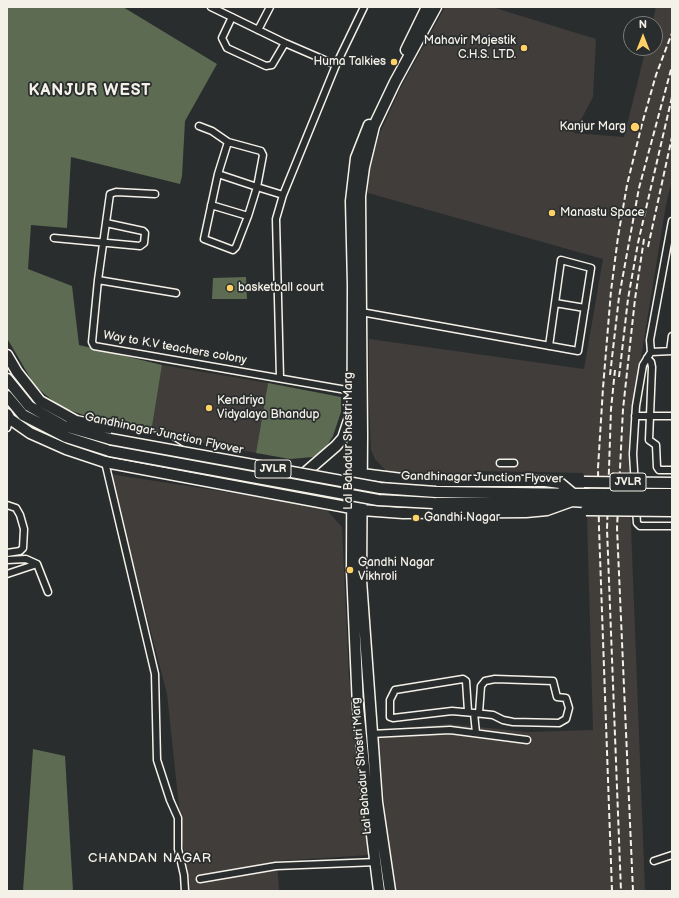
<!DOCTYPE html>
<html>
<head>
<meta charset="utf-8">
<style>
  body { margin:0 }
  #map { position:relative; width:679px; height:898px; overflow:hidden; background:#2a2d2e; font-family:"Balsamiq Sans",sans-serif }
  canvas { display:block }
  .frame { position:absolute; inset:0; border:8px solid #f4f1e8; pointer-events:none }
  .north { position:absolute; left:623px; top:16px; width:40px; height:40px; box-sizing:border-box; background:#2a2d2e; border:1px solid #7b7b78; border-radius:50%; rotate:0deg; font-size:11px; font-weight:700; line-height:16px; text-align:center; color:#f4f1e8 }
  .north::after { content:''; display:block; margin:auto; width:14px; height:18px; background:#ffd166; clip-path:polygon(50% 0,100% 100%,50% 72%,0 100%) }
</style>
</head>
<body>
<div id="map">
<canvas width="679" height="898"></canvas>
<div class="frame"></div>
<div class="north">N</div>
</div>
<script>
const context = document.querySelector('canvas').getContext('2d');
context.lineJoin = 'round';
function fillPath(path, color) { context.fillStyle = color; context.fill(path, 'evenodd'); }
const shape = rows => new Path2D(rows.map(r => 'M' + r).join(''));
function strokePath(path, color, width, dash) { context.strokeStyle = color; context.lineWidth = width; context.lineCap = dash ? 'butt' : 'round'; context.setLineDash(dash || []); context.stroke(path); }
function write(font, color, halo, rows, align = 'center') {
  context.font = font + ' "Balsamiq Sans",sans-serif'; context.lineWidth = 3.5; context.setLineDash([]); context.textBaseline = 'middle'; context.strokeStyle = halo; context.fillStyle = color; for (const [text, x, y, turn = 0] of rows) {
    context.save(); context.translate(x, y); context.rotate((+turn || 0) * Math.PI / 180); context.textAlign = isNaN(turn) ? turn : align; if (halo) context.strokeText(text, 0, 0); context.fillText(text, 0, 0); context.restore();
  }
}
const built = shape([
  [445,7,492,7,596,39,593,97,574,133,624,137,646,48,655,48,655,24,652,24,656,7,672,7,672,180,666,205,633,406,629,474,645,891,395,891,388,848,378,730,449,724,527,732,593,730,587,517,583,473,474,471,475,477,408,477,387,472,375,459,371,450,369,401,369,339,584,369,603,259,368,193,367,179,379,135,400,89],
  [162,365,268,383,256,453,151,433],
  [110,474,324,507,342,527,349,678,369,855,277,861,279,891,188,891,167,694]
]);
const green = shape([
  [7,7,123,7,217,64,185,121,182,176,180,184,71,157,67,228,31,225,28,269,72,286,79,345,162,365,151,433,94,419,59,406,35,386,8,340],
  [246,277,247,299,212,299,213,278],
  [268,383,341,397,341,412,333,436,324,450,313,457,290,459,256,453],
  [33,749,65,756,73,891,23,891]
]);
const minor = shape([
  [211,7,285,43,336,65],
  [232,17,222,38,227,48,266,66,272,65,285,43],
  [258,30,270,7],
  [199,126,212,131,228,142],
  [218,174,204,239,233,250,236,247,248,216,257,187,263,155,261,151,228,142,218,174,257,187,283,195],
  [155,194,116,192,110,194,98,280,92,342,94,346,352,391],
  [211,205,248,216],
  [54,238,140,246,144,243,145,233,143,231,106,223],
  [98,280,176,293],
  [555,303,585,308],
  [361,312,578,351,591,268,561,260,549,346],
  [670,351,672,336],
  [651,352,672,351],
  [647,358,651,362,652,367,649,440,656,445,657,467,659,470,672,470],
  [280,378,276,219,283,195,336,65,364,7],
  [635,416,672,416],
  [7,428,10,419],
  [105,462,155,674,157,760,170,800,178,818,178,849,184,875,185,891],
  [500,463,514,463],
  [635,486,633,454,636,406,643,365,651,352,650,340,672,221],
  [7,505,16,508,20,515,24,529,23,548,20,551,7,553],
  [636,509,637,523,640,526,672,526],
  [7,560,26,559,37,564,48,592],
  [7,574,37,564],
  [468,711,466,681,463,679,395,690,390,700,390,717,393,718,452,711,474,713],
  [476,733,474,713,493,715,503,720,513,722,559,723,566,719,569,708,566,698,557,697,553,681,495,679,485,681,481,686,479,713],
  [371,734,450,730,527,740],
  [654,861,672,855],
  [200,879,276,866,377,862]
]);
const primary = shape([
  [406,50,427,7],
  [369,125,356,158,351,201,353,285,352,570,358,707,367,795,379,891],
  [7,355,17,372,40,401,76,421,161,439,181,452],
  [7,379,29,406,64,426,110,439],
  [7,396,23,415,66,437,110,451],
  [7,414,10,419,30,433,66,449,105,462,362,510,403,513,526,512,547,510,572,501,586,502],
  [248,469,338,485,342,483],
  [357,477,362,474,418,481,545,481,560,483,572,493],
  [299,478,336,446,343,438,349,420],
  [436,492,586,494],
  [433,503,562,502],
  [390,891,377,802,361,580,362,435,360,196,364,167,374,126,395,82,436,7]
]);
const rail = shape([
  [648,247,672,137],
  [615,370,611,409,607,529,621,891],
  [610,375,619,297,639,188,672,66],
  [619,377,628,299,638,243,672,97],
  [612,891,599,528,598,468,603,388,611,291,618,237,627,185,642,124,656,75,672,33],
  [633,891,617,528,623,409,635,299,644,239]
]);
const primaryBridge = shape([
  [110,439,380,488,436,492],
  [110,451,378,500,433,503],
  [584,482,672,483],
  [586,494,672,494],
  [586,502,672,503],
  [586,510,672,511]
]);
const markers = [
  [524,48,4,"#ffd166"],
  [394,62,4,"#ffd166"],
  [635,127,5,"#ffd166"],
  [552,213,4,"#ffd166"],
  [230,288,4,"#ffd166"],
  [209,408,4,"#ffd166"],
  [416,518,4,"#ffd166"],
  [350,570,4,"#ffd166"]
];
const shields = [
  [273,469,36],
  [628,482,36]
];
const shieldNames = [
  ["JVLR",273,469],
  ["JVLR",628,482]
];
const poiNames = [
  ["Mahavir Majestik",516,41,"right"],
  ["C.H.S. LTD.",516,55,"right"],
  ["Huma Talkies",386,62,"right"],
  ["Kanjur Marg",626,127,"right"],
  ["Manastu Space",560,213],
  ["basketball court",238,288],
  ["Kendriya",217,401],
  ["Vidyalaya Bhandup",217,415],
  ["Gandhi Nagar",424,518],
  ["Gandhi Nagar",358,563],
  ["Vikhroli",358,577]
];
const streetNames = [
  ["Way to K.V teachers colony",175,348,10],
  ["Gandhinagar Junction Flyover",164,434,12],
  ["Lal Bahadur Shastri Marg",349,441,-90],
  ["Gandhinagar Junction Flyover",482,478,1],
  ["Lal Bahadur Shastri Marg",362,766,-95]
];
const neighbourhoodNames = [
  ["CHANDAN NAGAR",150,859]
];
const districtNames = [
  ["KANJUR WEST",90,91]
];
fillPath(built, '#403d3b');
fillPath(green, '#5d6b53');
strokePath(minor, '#f4f1e8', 9);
strokePath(primary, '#f4f1e8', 13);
strokePath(minor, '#2a2d2e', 6);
strokePath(primary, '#2a2d2e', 10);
strokePath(rail, '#f4f1e8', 2, [6, 3]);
strokePath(primaryBridge, '#f4f1e8', 13, []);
strokePath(primaryBridge, '#2a2d2e', 10);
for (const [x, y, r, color] of markers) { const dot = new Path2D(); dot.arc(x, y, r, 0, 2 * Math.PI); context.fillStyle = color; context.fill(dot); strokePath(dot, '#2a2d2e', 1.5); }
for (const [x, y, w] of shields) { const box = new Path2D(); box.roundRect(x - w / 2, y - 9, w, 18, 3); context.fillStyle = '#2a2d2e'; context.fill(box); strokePath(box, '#f4f1e8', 1); }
write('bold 11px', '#f4f1e8', null, shieldNames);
write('12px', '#f4f1e8', '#2a2d2e', poiNames, 'left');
write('12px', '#f4f1e8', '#2a2d2e', streetNames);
context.letterSpacing = '1px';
write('13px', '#f4f1e8', '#2a2d2e', neighbourhoodNames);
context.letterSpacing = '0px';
context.letterSpacing = '1px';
write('bold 16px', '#f4f1e8', '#2a2d2e', districtNames);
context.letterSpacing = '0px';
</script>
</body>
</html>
